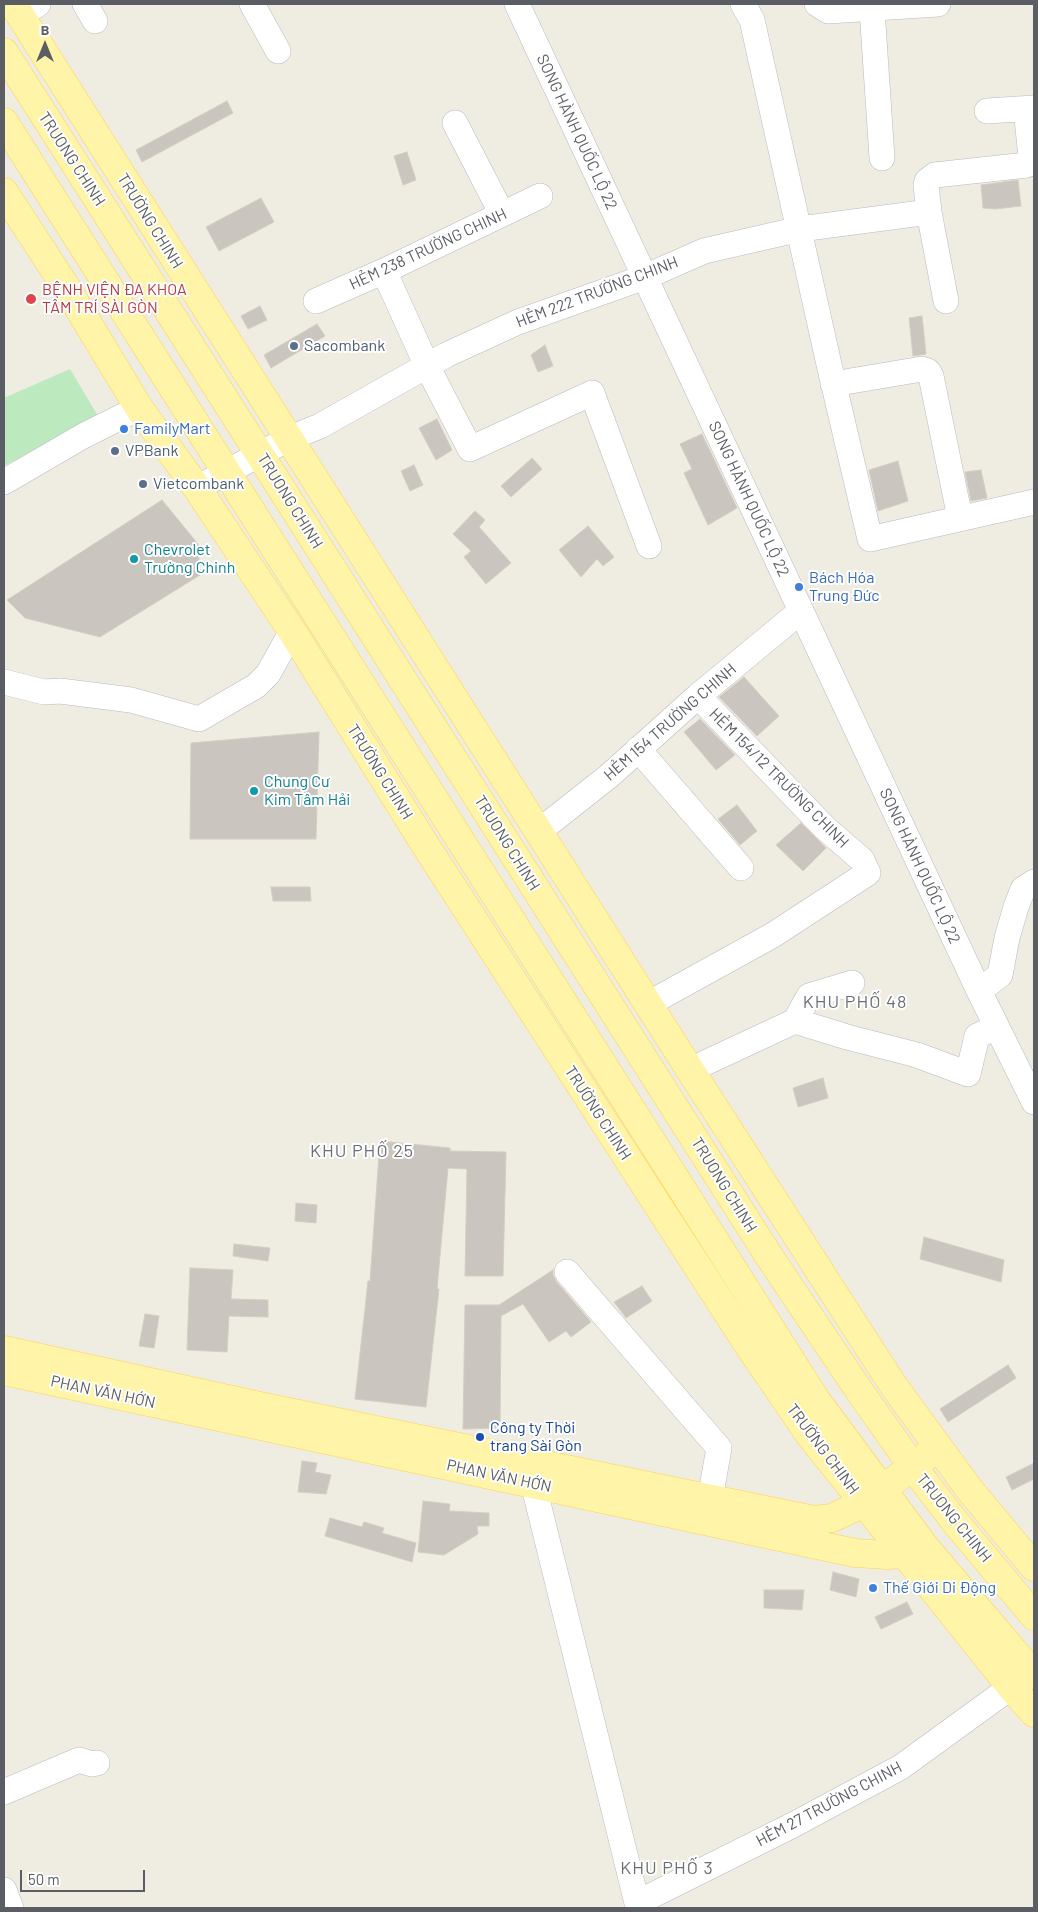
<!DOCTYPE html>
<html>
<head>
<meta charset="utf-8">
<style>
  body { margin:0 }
  #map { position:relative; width:1038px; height:1912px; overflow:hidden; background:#efece2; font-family:Barlow,sans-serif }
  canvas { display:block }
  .frame { position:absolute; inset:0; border:5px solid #5a5e64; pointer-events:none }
  .north { position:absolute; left:20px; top:20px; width:50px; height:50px; -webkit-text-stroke:4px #fff; paint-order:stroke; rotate:0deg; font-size:14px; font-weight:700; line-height:20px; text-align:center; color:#5a5e64 }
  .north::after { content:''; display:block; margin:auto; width:18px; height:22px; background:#5a5e64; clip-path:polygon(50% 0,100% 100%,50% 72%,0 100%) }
  .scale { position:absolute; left:20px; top:1870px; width:125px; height:22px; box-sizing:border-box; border:2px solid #5a5e64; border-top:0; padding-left:6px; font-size:15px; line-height:18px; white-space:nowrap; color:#5a5e64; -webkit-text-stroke:4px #fff; paint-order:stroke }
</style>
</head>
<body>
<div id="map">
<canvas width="1038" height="1912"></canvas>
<div class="frame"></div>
<div class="north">B</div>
<div class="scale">50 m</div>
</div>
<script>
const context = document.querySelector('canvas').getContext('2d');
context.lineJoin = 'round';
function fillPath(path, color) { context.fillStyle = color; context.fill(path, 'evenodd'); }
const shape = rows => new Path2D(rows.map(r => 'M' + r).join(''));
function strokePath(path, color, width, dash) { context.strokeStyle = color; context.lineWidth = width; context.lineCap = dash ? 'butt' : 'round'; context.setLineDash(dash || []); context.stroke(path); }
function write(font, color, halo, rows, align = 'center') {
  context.font = font + ' Barlow,sans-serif'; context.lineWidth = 4; context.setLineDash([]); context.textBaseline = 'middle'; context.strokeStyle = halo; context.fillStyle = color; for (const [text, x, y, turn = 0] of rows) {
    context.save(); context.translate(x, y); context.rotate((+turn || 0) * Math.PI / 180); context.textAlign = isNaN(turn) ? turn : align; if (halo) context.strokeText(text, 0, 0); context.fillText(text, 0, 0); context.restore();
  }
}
const green = shape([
  [70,369,98,416,4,466,4,398]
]);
const building = shape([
  [227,101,233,113,142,162,136,150,227,101],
  [407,152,416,180,403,185,394,156,407,152],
  [1018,180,1021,206,995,209,983,208,981,185,1018,180],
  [261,198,274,222,219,251,206,227,261,198],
  [260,306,267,320,248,329,241,316,260,306],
  [922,316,926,354,913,356,909,318,922,316],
  [317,324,325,336,271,368,264,355,317,324],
  [545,345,553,366,538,372,531,355,545,345],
  [437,419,452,450,436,460,419,428,437,419],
  [702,434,737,508,708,525,684,473,692,469,680,444,702,434],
  [532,458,542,469,511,497,501,486,532,458],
  [898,461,908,501,878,511,869,470,898,461],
  [414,465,423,485,410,491,401,471,414,465],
  [981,470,987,498,971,501,965,472,981,470],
  [162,500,198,544,200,575,100,637,25,618,7,600,162,500],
  [475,511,485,520,479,527,511,563,486,584,464,557,471,551,453,534,475,511],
  [588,526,614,557,603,566,597,559,581,577,559,550,588,526],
  [744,677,779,716,757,736,719,697,744,677],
  [700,719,735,755,716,770,684,732,700,719],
  [319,732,316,839,190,839,191,743,319,732],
  [737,805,757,831,740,845,718,819,737,805],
  [801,823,826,848,803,871,776,845,801,823],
  [271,887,310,887,311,901,273,901,271,887],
  [823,1078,828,1098,798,1107,793,1088,823,1078],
  [380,1141,450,1148,450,1151,506,1152,503,1276,465,1276,467,1169,448,1168,437,1289,439,1289,426,1407,355,1399,368,1281,370,1281,380,1141],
  [296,1203,317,1205,316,1223,295,1221,296,1203],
  [924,1237,1004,1260,1001,1282,920,1259,924,1237],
  [234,1244,270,1248,268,1261,233,1256,234,1244],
  [190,1268,233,1270,231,1299,268,1300,268,1317,229,1316,227,1352,187,1350,190,1268],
  [553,1270,553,1275,556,1281,591,1322,571,1337,566,1331,549,1342,523,1304,501,1316,500,1428,463,1429,465,1305,499,1305,553,1270],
  [642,1286,652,1301,626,1318,614,1302,642,1286],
  [145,1314,159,1316,154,1348,139,1346,145,1314],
  [1008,1365,1016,1378,948,1422,940,1409,1008,1365],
  [302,1461,317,1463,315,1472,331,1475,326,1494,298,1492,302,1461],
  [1034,1463,1034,1479,1012,1490,1006,1477,1034,1463],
  [423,1501,450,1504,449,1511,489,1513,489,1526,477,1526,478,1534,444,1555,418,1552,423,1501],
  [330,1518,362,1527,364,1522,384,1528,382,1533,416,1543,412,1562,325,1536,330,1518],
  [833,1572,859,1579,856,1597,830,1590,833,1572],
  [764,1590,804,1590,802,1610,764,1608,764,1590],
  [907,1602,913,1614,881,1629,875,1617,907,1602]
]);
const minor = shape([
  [85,4,95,21],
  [252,4,278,51],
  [517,4,979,991,1034,1102],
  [743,4,752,20,828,360,870,539,1034,502],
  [817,4,828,11,938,4],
  [872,9,882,158],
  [20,16,38,4],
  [987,111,1034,108],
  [455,123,502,214],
  [384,271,427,366,470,449,592,393,649,546],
  [316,301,384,271,540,196],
  [946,301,929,212,926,185,927,181,935,175,1027,165,1030,162,1031,157,1026,109],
  [833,384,922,369,928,371,931,376,960,518],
  [4,482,83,436,139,408],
  [197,488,288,439,320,426,446,355,518,322,645,277,704,251,800,229,929,212],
  [4,682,44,692,60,691,131,700,199,719,256,686,268,674,292,631],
  [638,749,741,868],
  [538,832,609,776,698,696,801,611],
  [979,991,1000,975,1007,938,1016,907,1023,889,1034,882],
  [648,1004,773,935,868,873,862,860,825,828,698,696],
  [795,1021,847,1037,917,1055,968,1074,977,1036,996,1027],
  [690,1070,795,1021,809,996,852,983],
  [567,1272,719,1448,710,1499],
  [533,1483,637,1903,793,1825,901,1767,1011,1687],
  [4,1792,79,1760,92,1764,97,1763],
  [4,1890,11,1908]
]);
const major = shape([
  [13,4,690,1070,893,1385,969,1489,1034,1567],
  [4,52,767,1253,858,1389,913,1467,956,1523,1034,1616],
  [4,122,816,1400,925,1547,1034,1675],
  [4,192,69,292,139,408,197,488,292,631,424,843,743,1337,809,1434,1011,1687,1034,1713],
  [4,1350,264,1407,814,1520,832,1518,864,1503,928,1455],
  [4,1371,855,1553,887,1555,906,1554,917,1550]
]);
const markers = [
  [31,299,6,"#e0444e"],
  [294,346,5,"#5c6f8a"],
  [124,429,5,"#3f7fe0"],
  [115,451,5,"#5c6f8a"],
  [143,484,5,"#5c6f8a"],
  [134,559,5,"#0f9aa8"],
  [799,587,5,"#3f7fe0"],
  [254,791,5,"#0f9aa8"],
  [480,1437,5,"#1a4fb4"],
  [873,1588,5,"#3f7fe0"]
];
const streetNames = [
  ["SONG HÀNH QUỐC LỘ 22",577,132,65],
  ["TRUONG CHINH",72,159,57],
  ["TRƯỜNG CHINH",150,221,58],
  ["HẺM 238 TRƯỜNG CHINH",428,249,-25],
  ["HẺM 222 TRƯỜNG CHINH",597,292,-21],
  ["SONG HÀNH QUỐC LỘ 22",749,499,65],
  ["TRUONG CHINH",290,501,58],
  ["HẺM 154 TRƯỜNG CHINH",670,722,-41],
  ["TRƯỜNG CHINH",380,772,58],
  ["HẺM 154/12 TRƯỜNG CHINH",779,778,45],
  ["TRUONG CHINH",507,843,58],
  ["SONG HÀNH QUỐC LỘ 22",920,866,65],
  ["TRƯỜNG CHINH",598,1113,57],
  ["TRUONG CHINH",724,1185,58],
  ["PHAN VĂN HỚN",103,1392,12],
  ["TRƯỜNG CHINH",823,1449,53],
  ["PHAN VĂN HỚN",499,1476,12],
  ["TRUONG CHINH",954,1518,51],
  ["HẺM 27 TRƯỜNG CHINH",829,1804,-28]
];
const healthNames = [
  ["BỆNH VIỆN ĐA KHOA",42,290],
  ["TÂM TRÍ SÀI GÒN",42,308]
];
const serviceNames = [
  ["Sacombank",304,346],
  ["VPBank",125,451],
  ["Vietcombank",153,484]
];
const shopNames = [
  ["FamilyMart",134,429],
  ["Bách Hóa",809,578],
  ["Trung Đức",809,596],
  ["Thế Giới Di Động",883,1588]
];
const cultureNames = [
  ["Chevrolet",144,550],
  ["Trường Chinh",144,568],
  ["Chung Cư",264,782],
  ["Kim Tâm Hải",264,800]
];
const transitNames = [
  ["Công ty Thời",490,1428],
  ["trang Sài Gòn",490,1446]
];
const neighbourhoodNames = [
  ["KHU PHỐ 48",855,1002],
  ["KHU PHỐ 25",362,1151],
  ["KHU PHỐ 3",667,1868]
];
fillPath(green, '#bce9be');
fillPath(building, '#cac6bf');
strokePath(building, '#d4cec0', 1);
strokePath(minor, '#b7bac0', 26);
strokePath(major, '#fed34c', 29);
strokePath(minor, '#fff', 25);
strokePath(major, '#fff4a7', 28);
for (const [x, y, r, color] of markers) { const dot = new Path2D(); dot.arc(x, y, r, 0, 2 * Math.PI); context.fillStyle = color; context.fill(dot); strokePath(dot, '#fff', 2); }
write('16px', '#5a5e64', '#fff', streetNames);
write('16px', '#be3a42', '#fff', healthNames, 'left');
write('16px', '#4e5e75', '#fff', serviceNames, 'left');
write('16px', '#366cbe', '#fff', shopNames, 'left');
write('16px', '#0d838f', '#fff', cultureNames, 'left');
write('16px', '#164399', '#fff', transitNames, 'left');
context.letterSpacing = '1px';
write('18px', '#6b7076', '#fff', neighbourhoodNames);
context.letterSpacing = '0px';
</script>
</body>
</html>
